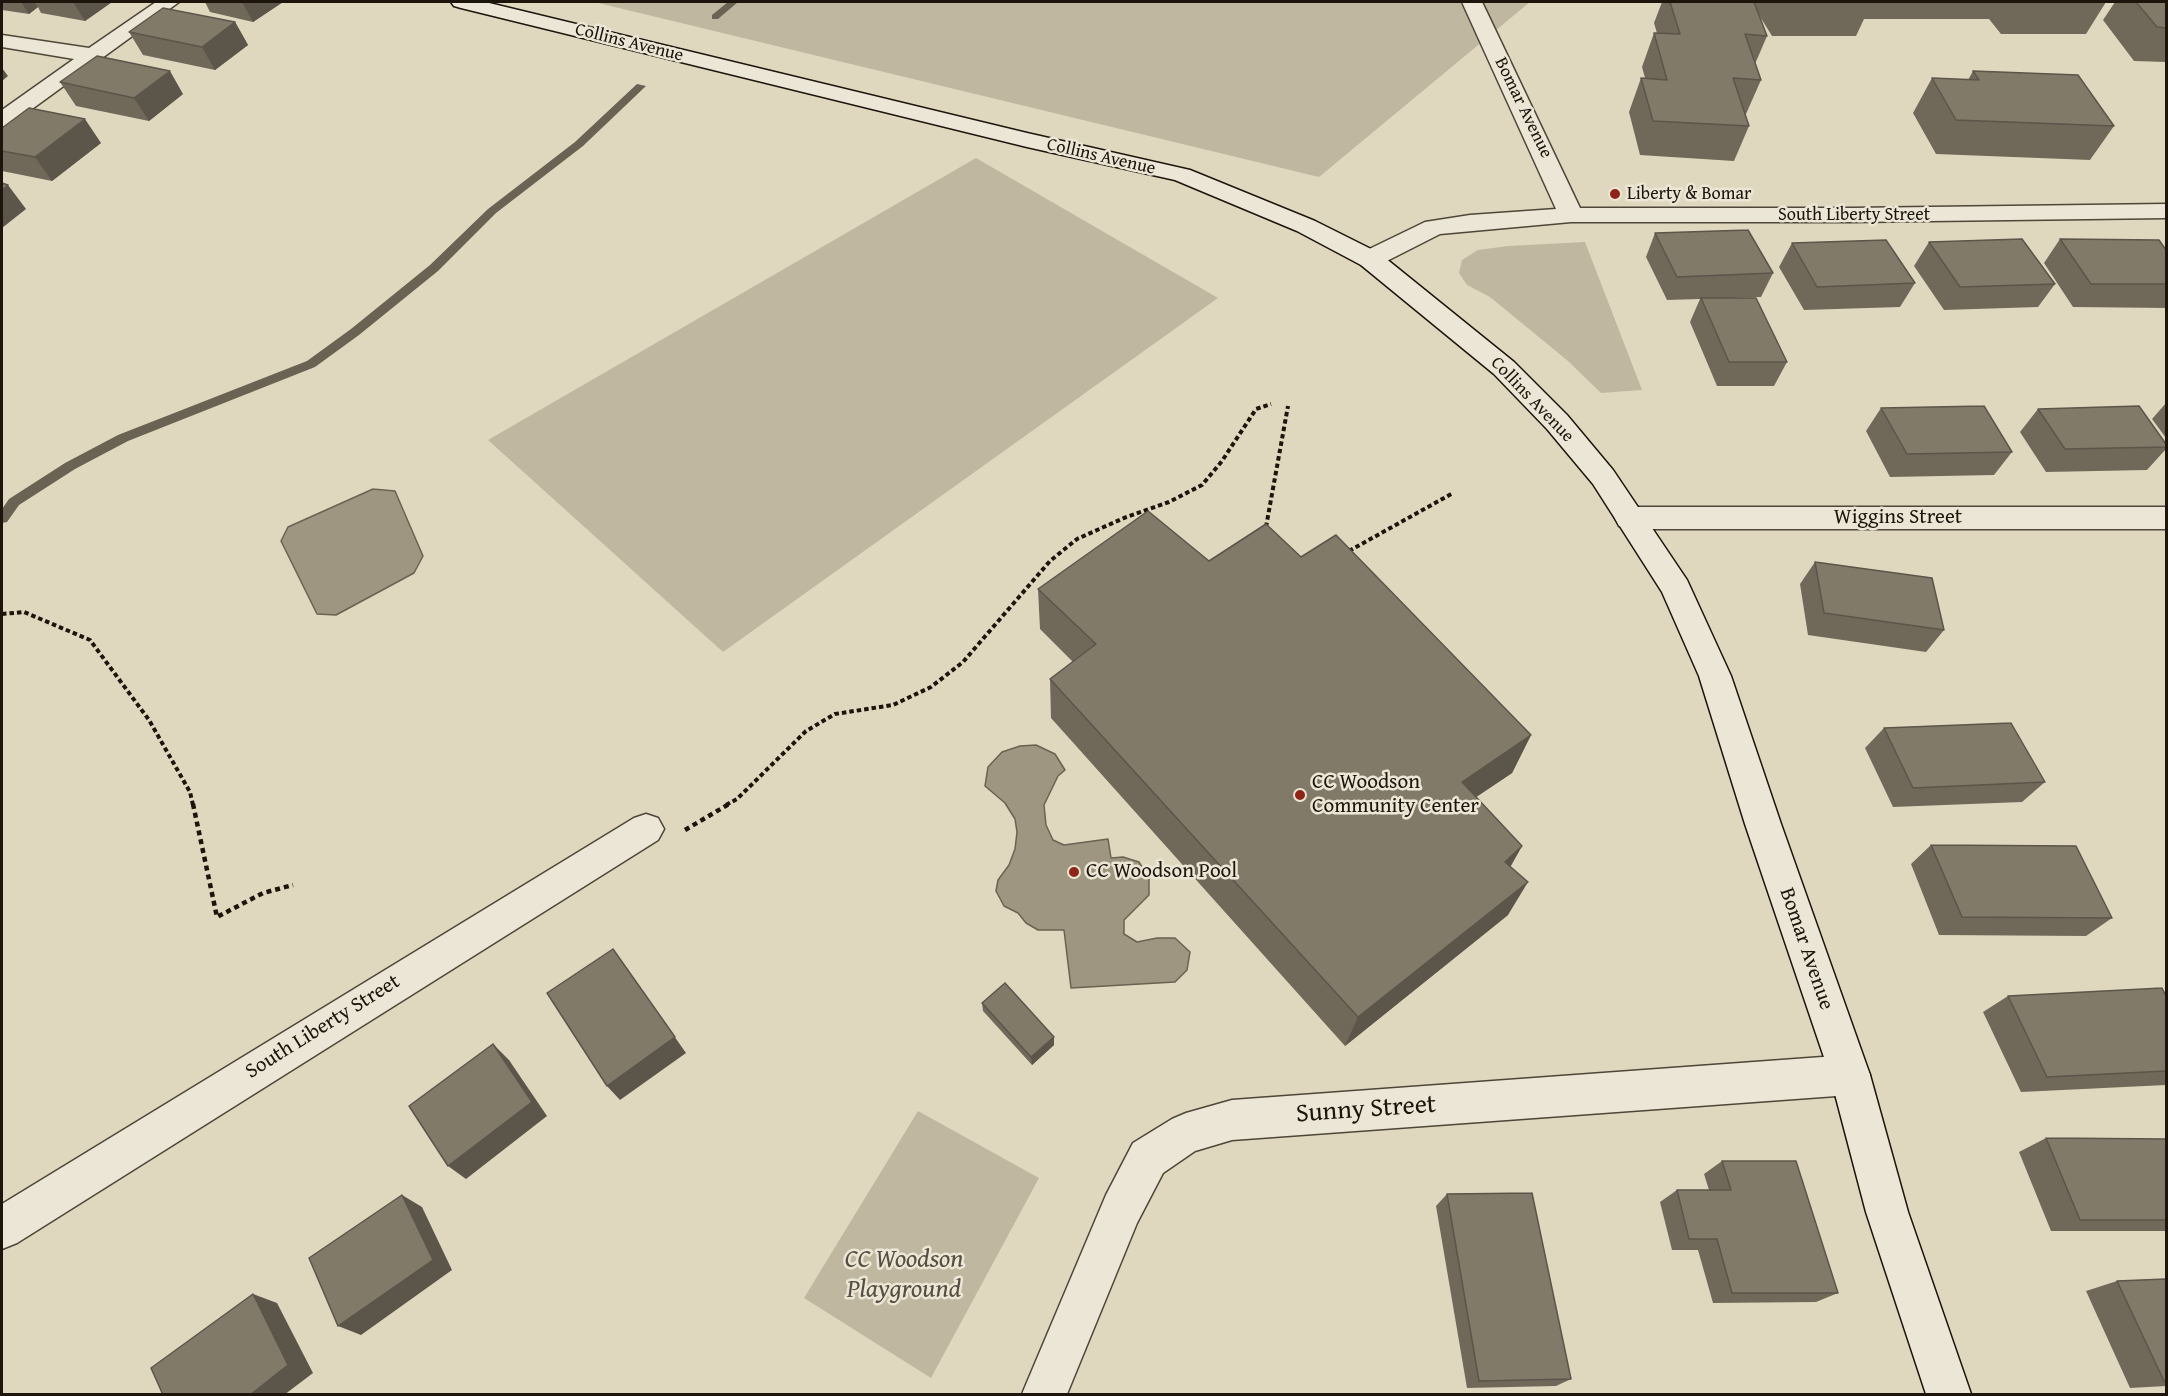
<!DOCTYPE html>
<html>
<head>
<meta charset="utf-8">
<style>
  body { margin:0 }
  #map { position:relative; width:2168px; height:1396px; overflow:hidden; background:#e0d8be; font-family:"Gentium Book Plus",serif }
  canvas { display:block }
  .frame { position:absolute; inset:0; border:3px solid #1d150c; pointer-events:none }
</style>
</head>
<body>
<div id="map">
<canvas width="2168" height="1396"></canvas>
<div class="frame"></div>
</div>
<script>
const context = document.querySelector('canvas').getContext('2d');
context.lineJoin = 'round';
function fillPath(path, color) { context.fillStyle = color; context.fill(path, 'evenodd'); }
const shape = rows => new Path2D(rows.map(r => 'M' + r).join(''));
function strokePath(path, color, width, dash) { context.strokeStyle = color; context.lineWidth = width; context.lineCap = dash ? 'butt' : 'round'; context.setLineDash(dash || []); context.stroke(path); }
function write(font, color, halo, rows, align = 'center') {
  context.font = font + ' "Gentium Book Plus",serif'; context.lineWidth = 5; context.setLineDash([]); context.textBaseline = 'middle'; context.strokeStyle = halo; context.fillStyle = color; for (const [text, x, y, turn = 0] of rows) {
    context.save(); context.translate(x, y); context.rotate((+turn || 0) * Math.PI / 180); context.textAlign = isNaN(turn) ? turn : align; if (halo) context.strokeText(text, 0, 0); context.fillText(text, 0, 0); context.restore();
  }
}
const green = shape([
  [594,2,1530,2,1319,177],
  [976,158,1218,298,723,652,488,440],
  [1585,242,1642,390,1601,393,1568,361,1490,297,1467,285,1459,273,1462,260,1478,250,1508,246],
  [918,1111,1039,1178,931,1378,804,1298]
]);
const water = shape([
  [373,489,395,491,423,556,414,573,336,615,317,614,281,541,288,527,373,489],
  [1020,746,1036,745,1055,754,1065,770,1058,776,1044,805,1046,825,1053,840,1064,845,1108,839,1111,858,1123,857,1139,862,1149,879,1149,895,1124,920,1124,934,1137,942,1157,938,1175,938,1190,952,1187,970,1175,982,1071,988,1064,930,1038,930,1026,923,1018,913,1004,906,996,891,998,880,1009,865,1015,849,1017,832,1015,819,1005,803,985,786,988,767,1002,752,1020,746]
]);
const stream = shape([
  [728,2,738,2,718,19,712,19,712,15,728,2],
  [637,84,646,86,583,146,496,213,438,271,359,335,315,367,128,441,75,469,19,505,7,522,2,523,2,509,9,499,65,463,118,435,307,361,351,329,430,265,488,209,575,142,637,84]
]);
const pathFar1 = shape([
  [1266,527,1288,406],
  [1349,551,1453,493],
  [2,614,24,612,90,640,149,720,190,792,193,805],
  [726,805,737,799,806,731,835,714,893,705,931,687,963,662,1050,561,1077,539,1124,518,1169,502,1202,485,1222,461,1256,409,1271,404]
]);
const path = shape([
  [193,804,217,917,263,893,293,885],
  [685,830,729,804]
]);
const street = shape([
  [156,2,179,2,10,125,2,127,2,110,74,59,2,47,2,35,89,48,156,2],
  [1462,2,1482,2,1580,208,1852,208,2166,204,2166,218,1852,222,1571,222,1440,234,1379,265,1370,267,1361,265,1357,259,1361,253,1425,222,1470,215,1556,209,1462,2],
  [1630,507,2166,507,2166,529,1630,529,1619,526,1615,518,1619,510,1630,507],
  [646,814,658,818,664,829,658,840,17,1243,2,1249,2,1204,634,818,646,814],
  [1850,1055,1864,1061,1870,1075,1864,1089,1850,1095,1232,1140,1195,1151,1163,1173,1137,1223,1067,1394,1022,1394,1106,1195,1133,1143,1172,1119,1186,1113,1232,1100,1850,1055]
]);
const secondary = shape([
  [451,2,485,2,1027,133,1190,170,1315,221,1379,253,1514,362,1567,415,1613,470,1687,580,1731,676,1781,824,1870,1075,1908,1212,1971,1394,1926,1394,1866,1212,1830,1075,1745,824,1699,676,1662,592,1593,484,1547,429,1494,374,1361,265,1297,231,1175,180,1027,147,461,8,454,6,451,2]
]);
const wall = shape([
  [2,2,112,2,85,21,41,13,38,7,29,14,2,10],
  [205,2,283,2,253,22,210,12],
  [1662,2,2106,2,2086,34,2001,34,1989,19,1864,19,1856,36,1772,36,1759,15,1767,36,1755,64,1761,80,1746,114,1745,114,1749,126,1734,161,1640,155,1629,112,1641,78,1645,78,1642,67,1654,33,1657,33,1654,23],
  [2115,2,2166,2,2166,62,2134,61,2103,20],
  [235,22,248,45,215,70,143,55,129,32],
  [1973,71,2114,126,2090,160,1936,154,1913,113,1932,78,1968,80],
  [60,82,183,94,149,121,76,106],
  [2,128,101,143,52,181,2,171],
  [1655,233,1773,273,1761,297,1730,298,1787,362,1774,386,1717,386,1690,322,1700,299,1667,300,1646,257],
  [2060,239,2166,250,2166,308,2073,307,2044,263],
  [1929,242,2055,284,2038,307,1944,310,1914,266],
  [1792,243,1915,283,1900,307,1804,310,1779,267],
  [2166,403,2166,438,2152,419],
  [1881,408,2012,452,1994,475,1890,477,1866,431],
  [2038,409,2166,444,2166,449,2147,470,2046,472,2020,432],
  [1301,557,1531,735,1512,773,1476,797,1522,846,1510,867,1508,915,1345,1046,1051,718,1050,679,1073,662,1040,629,1038,589,1209,561],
  [1815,562,1944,630,1926,652,1808,635,1800,584],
  [1884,728,2045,782,2022,802,1893,807,1865,748],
  [1931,845,2112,918,2086,936,1939,935,1911,864],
  [2008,996,2166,996,2166,1085,2021,1092,1983,1012],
  [982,1003,1054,1037,1054,1045,1032,1065,983,1011],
  [2046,1138,2166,1139,2166,1231,2051,1231,2019,1152],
  [1722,1161,1838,1293,1816,1302,1713,1303,1698,1250,1672,1250,1660,1202,1677,1190,1709,1190,1704,1174],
  [1447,1194,1571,1379,1556,1386,1467,1388,1436,1206],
  [2166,1279,2166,1386,2130,1388,2086,1291,2117,1281]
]);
const shadedWall = shape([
  [21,2,34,2,38,7,29,14],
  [73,2,112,2,85,21],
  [242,2,283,2,253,22],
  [235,22,248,45,215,70,202,47],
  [2,68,8,76,2,81],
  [170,71,183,94,149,121,134,98],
  [85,119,101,143,52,181,35,157],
  [8,185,26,209,2,228,2,190],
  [1531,735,1512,773,1445,818,1462,782],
  [1522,846,1503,880,1505,862],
  [1528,882,1508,915,1345,1046,1358,1017],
  [613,949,686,1053,620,1100,607,1086],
  [1054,1037,1054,1045,1032,1065,1031,1057],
  [493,1044,509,1060,547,1116,466,1179,448,1166],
  [402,1195,422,1207,452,1270,361,1335,338,1326],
  [253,1294,277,1303,313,1373,284,1395,250,1395]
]);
const building = shape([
  [1670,2,1754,2,1767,36,1745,34,1761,80,1733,78,1749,126,1653,121,1641,78,1667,80,1654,33,1680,34,1670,2],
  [2136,2,2166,2,2166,28,2157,27,2136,2],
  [163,8,235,22,202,47,129,32,163,8],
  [97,56,170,71,134,98,60,82,97,56],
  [1973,71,2078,75,2114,126,1956,120,1932,78,1979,80,1973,71],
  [29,108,85,119,35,157,2,151,2,128,29,108],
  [2,183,8,185,2,190,2,183],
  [1748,230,1773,273,1677,277,1655,233,1748,230],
  [2022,239,2055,284,1960,287,1929,242,2022,239],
  [2060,239,2159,240,2166,250,2166,284,2091,284,2060,239],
  [1886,240,1915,283,1817,287,1792,243,1886,240],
  [1701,298,1756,298,1787,362,1729,362,1701,298],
  [1984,406,2012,452,1907,454,1881,408,1984,406],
  [2139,406,2166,444,2166,447,2065,449,2038,409,2139,406],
  [1148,511,1209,561,1266,524,1301,557,1336,535,1531,735,1462,782,1522,846,1505,862,1528,882,1358,1017,1050,679,1096,644,1038,589,1148,511],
  [1815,562,1932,578,1944,630,1824,613,1815,562],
  [2011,723,2045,782,1913,788,1884,728,2011,723],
  [1931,845,2076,846,2112,918,1962,917,1931,845],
  [613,949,675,1037,607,1086,547,993,613,949],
  [1005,983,1054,1037,1031,1057,982,1003,1005,983],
  [2162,988,2166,996,2166,1071,2047,1077,2008,996,2162,988],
  [493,1044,532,1102,448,1166,409,1106,493,1044],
  [2046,1138,2166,1139,2166,1220,2080,1220,2046,1138],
  [1722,1161,1796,1161,1838,1293,1732,1293,1717,1239,1689,1239,1677,1190,1731,1190,1722,1161],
  [1532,1193,1571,1379,1479,1381,1447,1194,1532,1193],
  [402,1195,433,1260,338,1326,309,1258,402,1195],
  [2166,1279,2166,1381,2164,1381,2117,1281,2166,1279],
  [253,1294,288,1365,250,1395,163,1395,151,1368,253,1294]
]);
const markers = [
  [1615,194,6,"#8f2418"],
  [1300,795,6,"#8f2418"],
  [1074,872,6,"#8f2418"]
];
const farStreetnames = [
  ["Collins Avenue",629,43,14],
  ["Bomar Avenue",1523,108,64],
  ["Collins Avenue",1101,157,13],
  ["South Liberty Street",1854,215],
  ["Collins Avenue",1532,400,46]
];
const farPoinames = [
  ["Liberty & Bomar",1627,194]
];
const streetNames = [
  ["Wiggins Street",1898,518],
  ["Bomar Avenue",1806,949,71],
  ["South Liberty Street",323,1027,-32]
];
const poiNames = [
  ["CC Woodson",1312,783],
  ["Community Center",1312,807],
  ["CC Woodson Pool",1086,872]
];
const nearStreetnames = [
  ["Sunny Street",1366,1110,-4]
];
const nearParknames = [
  ["CC Woodson",904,1260],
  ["Playground",904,1290]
];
fillPath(green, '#bfb7a0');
fillPath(water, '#9e9681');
strokePath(water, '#6a6252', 1.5);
fillPath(stream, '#6a6252');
strokePath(street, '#4e4638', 3);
strokePath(secondary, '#1d150c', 3);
strokePath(pathFar1, '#1d150c', 4, [4.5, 3]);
strokePath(path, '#1d150c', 4.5, [5, 4]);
fillPath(street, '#ebe6d5');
fillPath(secondary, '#ebe6d5');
fillPath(wall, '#70695a');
fillPath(shadedWall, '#5b554a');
fillPath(building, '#827a69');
strokePath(building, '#5b554a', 1.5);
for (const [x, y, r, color] of markers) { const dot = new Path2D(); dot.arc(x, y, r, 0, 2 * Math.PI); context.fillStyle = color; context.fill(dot); strokePath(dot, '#ebe6d5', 2); }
write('18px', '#1d150c', '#ebe6d5', farStreetnames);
write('18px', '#1d150c', '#ebe6d5', farPoinames, 'left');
write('21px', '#1d150c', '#ebe6d5', streetNames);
write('21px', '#1d150c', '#ebe6d5', poiNames, 'left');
write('26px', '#1d150c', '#ebe6d5', nearStreetnames);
write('italic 26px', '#564e40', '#ebe6d5', nearParknames);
</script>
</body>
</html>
